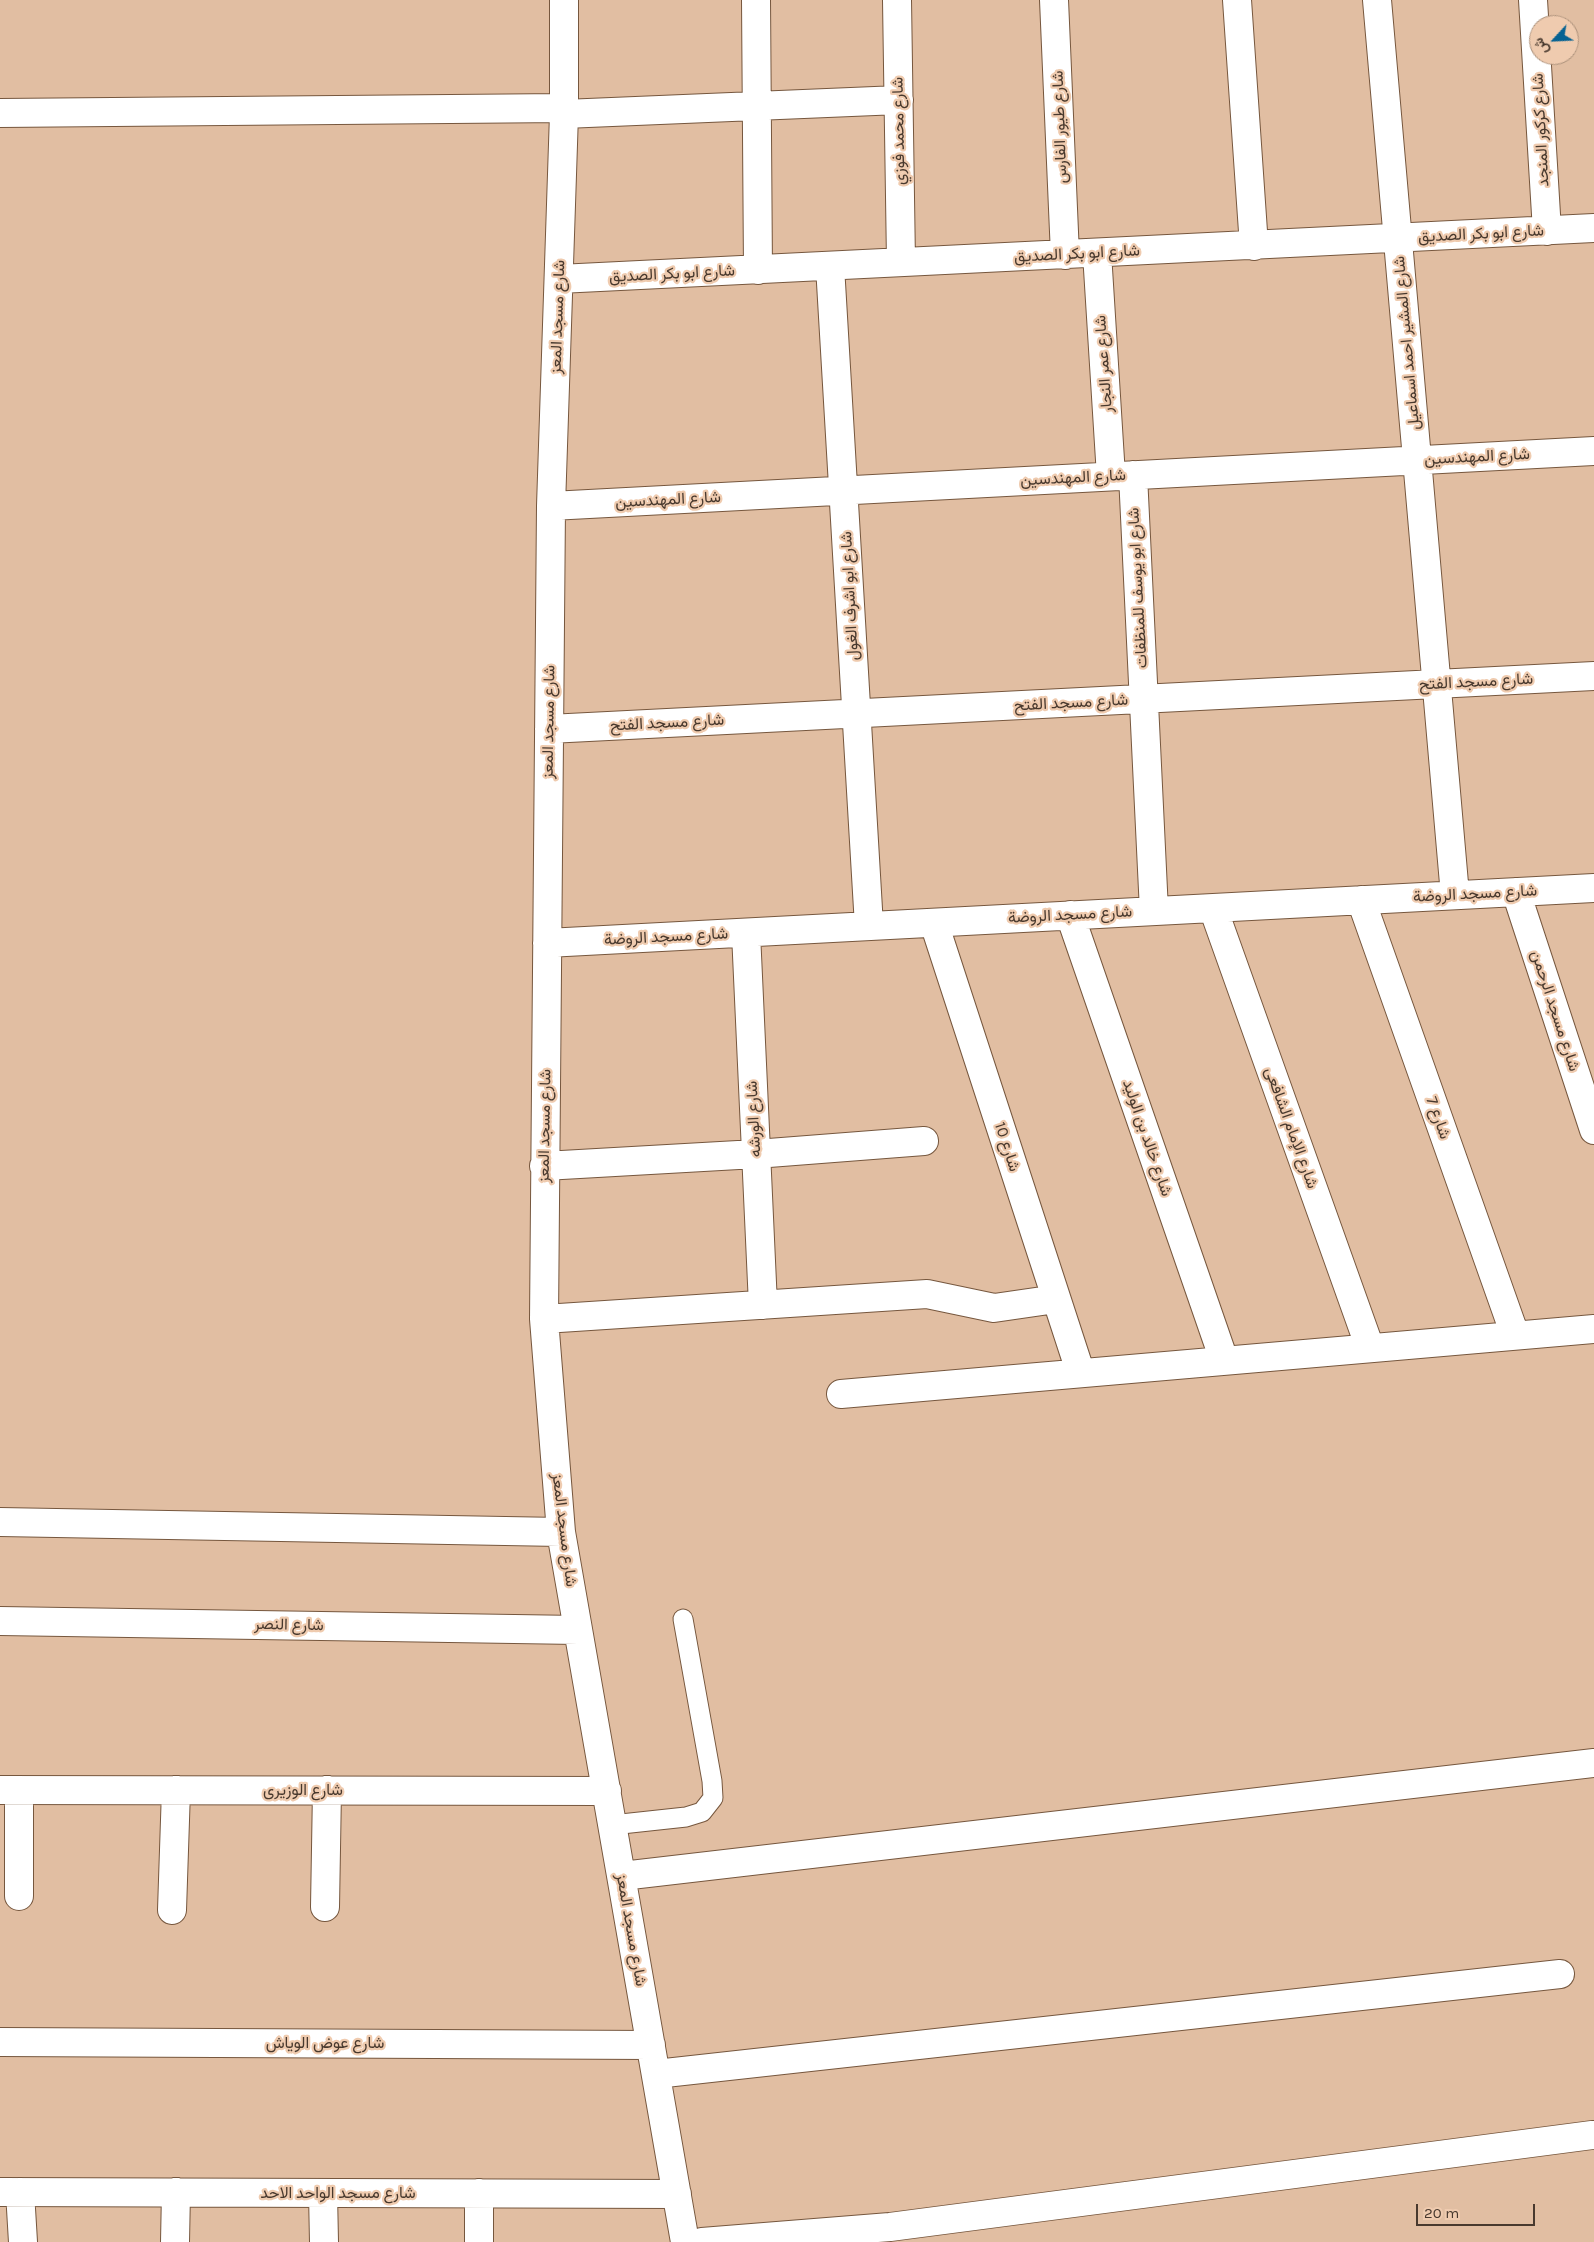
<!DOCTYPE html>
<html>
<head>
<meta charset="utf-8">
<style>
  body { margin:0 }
  #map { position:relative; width:1594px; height:2242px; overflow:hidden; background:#e1bea2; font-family:Karla,Vazirmatn,sans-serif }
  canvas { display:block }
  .north { position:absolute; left:1529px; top:15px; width:50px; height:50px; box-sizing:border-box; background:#efcbaf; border:1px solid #ac917b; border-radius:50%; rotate:245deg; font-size:14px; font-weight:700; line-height:20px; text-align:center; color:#48392e }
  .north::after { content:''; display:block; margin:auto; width:18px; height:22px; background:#066292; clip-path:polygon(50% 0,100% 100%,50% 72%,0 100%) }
  .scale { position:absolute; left:1416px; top:2204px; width:119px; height:22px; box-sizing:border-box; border:2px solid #48392e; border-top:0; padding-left:6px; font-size:15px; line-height:18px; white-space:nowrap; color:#48392e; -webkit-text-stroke:4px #efcbaf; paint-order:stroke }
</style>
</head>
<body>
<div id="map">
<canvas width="1594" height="2242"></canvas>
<div class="north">ش</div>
<div class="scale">20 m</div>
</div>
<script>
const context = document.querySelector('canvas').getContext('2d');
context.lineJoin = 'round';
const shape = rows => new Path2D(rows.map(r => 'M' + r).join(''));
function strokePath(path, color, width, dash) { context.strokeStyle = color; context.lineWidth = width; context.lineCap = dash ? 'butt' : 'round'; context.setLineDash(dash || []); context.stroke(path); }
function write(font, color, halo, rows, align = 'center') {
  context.font = font + ' Karla,Vazirmatn,sans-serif'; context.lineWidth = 4.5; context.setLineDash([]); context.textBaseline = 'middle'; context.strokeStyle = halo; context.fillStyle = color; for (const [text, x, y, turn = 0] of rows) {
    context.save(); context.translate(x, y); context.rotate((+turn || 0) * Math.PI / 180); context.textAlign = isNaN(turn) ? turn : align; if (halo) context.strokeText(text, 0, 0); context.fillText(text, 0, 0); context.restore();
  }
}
const service = shape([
  [612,1825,686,1817,702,1812,713,1798,712,1781,683,1619]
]);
const minor = shape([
  [564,0,564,114,551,506,544,1319,561,1532,685,2242],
  [756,0,758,270],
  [897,0,901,262],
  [1054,0,1065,255],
  [1237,0,1254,246],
  [1377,0,1455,895],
  [1533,0,1547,231],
  [0,113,563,108],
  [564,114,899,100],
  [1097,253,1111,476],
  [830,266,869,926],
  [559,279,1594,228],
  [1133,475,1154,911],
  [551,506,1594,451],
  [549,729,1594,676],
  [1516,892,1594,1130],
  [1361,900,1515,1335],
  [1213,908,1370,1348],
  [1070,915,1224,1360],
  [934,923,1080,1371],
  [746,933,763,1305],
  [547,943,1594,888],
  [544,1166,756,1154,924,1141],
  [544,1319,927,1294,994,1308,1056,1299],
  [841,1394,1594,1329],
  [0,1522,561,1532],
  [0,1621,578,1630],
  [0,1790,607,1791],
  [19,1790,19,1896],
  [622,1876,1594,1763],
  [325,1907,327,1790],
  [172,1910,176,1790],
  [0,2042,651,2045],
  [656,2074,1560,1974],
  [0,2192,677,2194],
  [20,2192,23,2242],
  [323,2193,324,2242],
  [175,2242,176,2192],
  [479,2242,479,2193],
  [702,2242,890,2227,1592,2135]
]);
const streetNames = [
  ["شارع طيور الفارس",1060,127,-92],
  ["شارع كركور المنجد",1541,130,-93],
  ["شارع محمد فوزي",899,131,-91],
  ["شارع ابو بكر الصديق",1481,234,-3],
  ["شارع ابو بكر الصديق",1077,254,-3],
  ["شارع ابو بكر الصديق",672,274,-3],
  ["شارع مسجد المعز",558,317,-88],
  ["شارع المشير احمد اسماعيل",1407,343,-95],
  ["شارع عمر النجار",1104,364,-94],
  ["شارع المهندسين",1477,457,-3],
  ["شارع المهندسين",1073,478,-3],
  ["شارع المهندسين",668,500,-3],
  ["شارع ابو يوسف للمنظفات",1138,588,-93],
  ["شارع ابو اشرف الغول",850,596,-93],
  ["شارع مسجد الفتح",1476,682,-3],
  ["شارع مسجد الفتح",1071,703,-3],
  ["شارع مسجد المعز",549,722,-89],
  ["شارع مسجد الفتح",667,723,-3],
  ["شارع مسجد الروضة",1475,894,-3],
  ["شارع مسجد الروضة",1070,915,-3],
  ["شارع مسجد الروضة",666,937,-3],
  ["شارع مسجد الرحمن",1555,1011,72],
  ["شارع 7",1438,1118,70],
  ["شارع الورشه",754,1119,-93],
  ["شارع مسجد المعز",545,1126,-89],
  ["شارع الإمام الشافعى",1291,1128,70],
  ["شارع خالد بن الوليد",1147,1138,71],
  ["شارع 10",1007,1147,72],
  ["شارع مسجد المعز",564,1530,83],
  ["شارع النصر",289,1625,1],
  ["شارع الوزيرى",303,1790],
  ["شارع مسجد المعز",631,1930,80],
  ["شارع عوض الوياش",325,2043],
  ["شارع مسجد الواحد الاحد",338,2193]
];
strokePath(service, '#76573e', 21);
strokePath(minor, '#76573e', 30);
strokePath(service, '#fff', 19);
strokePath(minor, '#fff', 28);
write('16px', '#48392e', '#efcbaf', streetNames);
</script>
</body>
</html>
